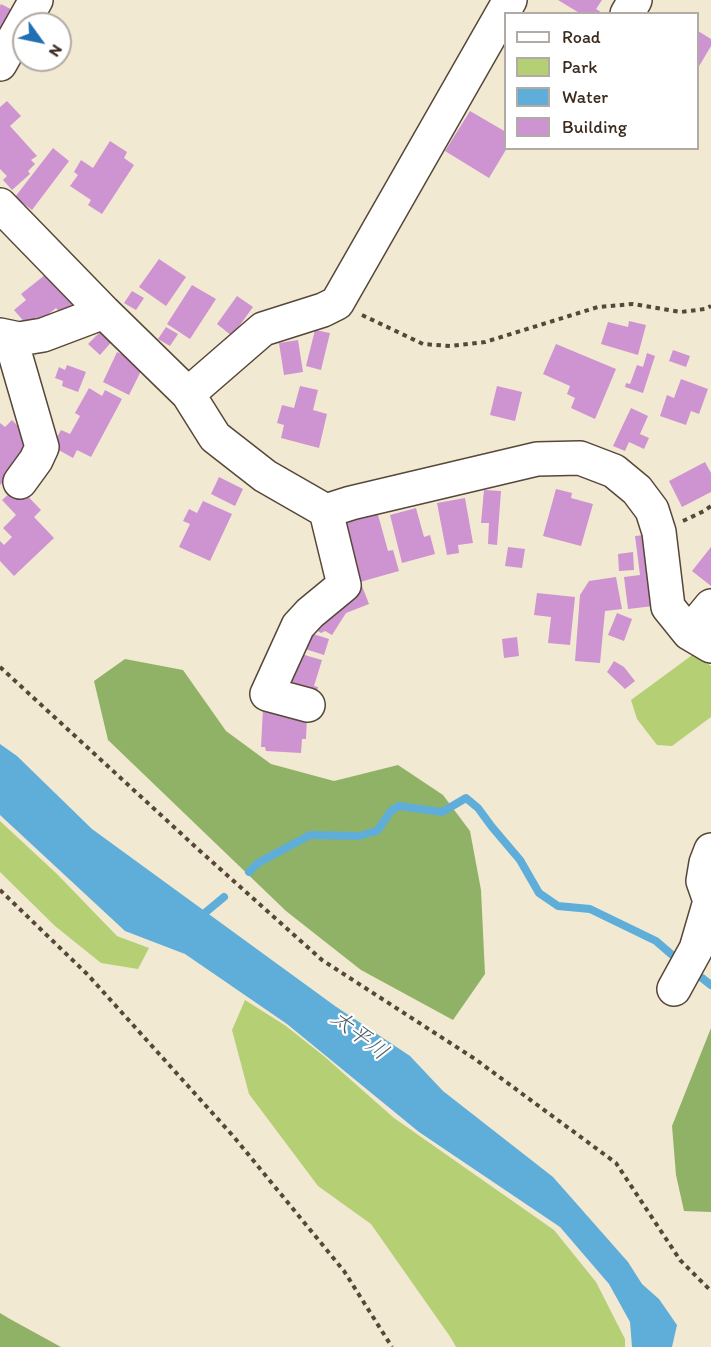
<!DOCTYPE html>
<html>
<head>
<meta charset="utf-8">
<style>
  body { margin:0 }
  #map { position:relative; width:711px; height:1347px; overflow:hidden; background:#f2e9d2; font-family:Itim,sans-serif }
  canvas { display:block }
  .legend { position:absolute; left:504px; top:12px; width:195px; height:138px; box-sizing:border-box; background:#fff; border:2px solid #b1aaa5; margin:0; padding:8px 10px; list-style:none; font-size:18px; color:#3b2a1e }
  .legend li { display:flex; align-items:center; gap:12px; height:30px }
  .legend b { width:30px; border:2px solid #b1aaa5 }
  .north { position:absolute; left:12px; top:12px; width:60px; height:60px; box-sizing:border-box; background:#fff; border:2px solid #b1aaa5; border-radius:50%; rotate:123deg; font-size:16px; font-weight:700; line-height:24px; text-align:center; color:#3b2a1e }
  .north::after { content:''; display:block; margin:auto; width:21px; height:27px; background:#1f6fb2; clip-path:polygon(50% 0,100% 100%,50% 72%,0 100%) }
</style>
</head>
<body>
<div id="map">
<canvas width="711" height="1347"></canvas>
<ul class="legend">
<li><b style="height:8px;background:#fff"></b>Road</li>
<li><b style="height:16px;background:#b5cf75"></b>Park</li>
<li><b style="height:16px;background:#5faed9"></b>Water</li>
<li><b style="height:16px;background:#ce93d1"></b>Building</li>
</ul>
<div class="north">N</div>
</div>
<script>
const context = document.querySelector('canvas').getContext('2d');
context.lineJoin = 'round';
function fillPath(path, color) { context.fillStyle = color; context.fill(path, 'evenodd'); }
const shape = rows => new Path2D(rows.map(r => 'M' + r).join(''));
function strokePath(path, color, width, dash) { context.strokeStyle = color; context.lineWidth = width; context.lineCap = dash ? 'butt' : 'round'; context.setLineDash(dash || []); context.stroke(path); }
function write(font, color, halo, rows, align = 'center') {
  context.font = font + ' Itim,"Klee One",sans-serif'; context.lineWidth = 4.5; context.setLineDash([]); context.textBaseline = 'middle'; context.strokeStyle = halo; context.fillStyle = color; for (const [text, x, y, turn = 0] of rows) {
    context.save(); context.translate(x, y); context.rotate((+turn || 0) * Math.PI / 180); context.textAlign = isNaN(turn) ? turn : align; if (halo) context.strokeText(text, 0, 0); context.fillText(text, 0, 0); context.restore();
  }
}
const green = shape([
  [695,653,711,666,711,717,672,746,657,745,637,719,631,700],
  [0,821,57,874,117,936,149,948,138,969,101,963,55,926,0,872],
  [245,1000,286,1026,325,1057,394,1118,554,1230,596,1282,625,1339,625,1347,456,1347,451,1338,371,1224,318,1186,249,1094,232,1030]
]);
const forest = shape([
  [125,659,183,670,226,731,271,764,334,781,398,765,443,795,470,831,481,890,485,974,453,1020,361,970,286,911,108,740,94,681],
  [711,1028,711,1212,684,1211,676,1175,672,1126],
  [0,1313,10,1319,61,1347,0,1347]
]);
const water = shape([
  [0,744,17,756,92,829,335,1006,410,1056,443,1091,553,1177,628,1262,642,1284,659,1299,677,1325,672,1347,632,1347,630,1322,609,1284,560,1227,419,1132,287,1024,185,954,125,931,0,815]
]);
const stream = shape([
  [249,872,258,863,310,835,359,836,377,831,391,811,399,806,442,812,466,798,478,808,492,827,520,860,539,893,558,906,590,909,656,941,671,954],
  [200,917,224,897],
  [702,978,711,985]
]);
const building = shape([
  [558,0,602,0,596,9,604,14,581,14],
  [1,4,20,14,0,49,0,6],
  [698,31,711,39,711,46,698,68],
  [7,101,21,116,10,126,37,156,31,160,35,164,28,171,30,174,12,190,3,180,7,176,0,169,0,107],
  [470,111,506,132,506,148,507,148,489,178,445,151],
  [110,141,127,152,124,158,134,165,102,214,88,205,91,200,70,186,78,175,74,172,81,160,93,168],
  [53,148,69,161,32,210,15,197],
  [159,259,186,277,166,306,139,287],
  [50,271,76,303,62,315,56,308,40,321,37,317,27,325,14,310,26,300,21,294],
  [192,285,216,299,190,339,167,324],
  [132,291,144,298,136,310,124,303],
  [237,296,253,307,232,336,217,324],
  [629,321,646,325,638,355,601,344,608,322,628,327],
  [166,327,178,334,170,346,158,339],
  [104,328,115,338,100,355,88,344],
  [315,330,330,333,321,370,306,366],
  [298,340,303,372,284,375,279,343],
  [556,344,616,369,595,419,571,408,575,398,567,394,570,386,543,374],
  [673,350,690,356,686,367,669,361],
  [117,352,144,365,129,395,103,382],
  [647,353,655,356,643,393,625,387,626,383,630,384,637,365,643,367],
  [67,365,86,372,78,392,62,386,63,381,55,378,59,367,65,370],
  [681,379,708,389,699,414,691,411,686,425,660,416,667,395,674,398],
  [300,386,318,390,313,410,327,414,319,448,281,438,284,425,277,423,282,405,294,408],
  [497,386,522,392,515,421,490,415],
  [89,388,102,396,105,390,122,399,91,457,77,450,73,458,57,449,58,446,54,443,61,430,70,434,80,416,75,413],
  [631,408,648,416,640,434,649,438,644,449,629,442,625,451,613,446],
  [12,420,38,447,0,485,0,423,5,427],
  [705,462,711,473,711,492,682,507,669,481],
  [219,477,243,489,235,506,211,494],
  [18,486,41,510,34,517,54,538,14,576,0,561,0,541,4,545,12,537,3,528,16,515,2,500],
  [556,489,572,493,571,498,593,504,581,546,543,536],
  [484,490,501,491,497,545,488,544,489,523,481,523],
  [465,498,473,543,458,545,459,553,447,555,437,503],
  [203,501,232,514,210,561,179,547,190,524,183,521,189,509,197,513],
  [416,508,424,537,430,535,435,554,402,563,390,515],
  [377,511,388,551,393,550,399,571,360,582,336,523],
  [654,534,662,605,628,609,624,577,640,575,635,536],
  [508,547,525,549,522,568,505,566],
  [711,547,711,586,692,571],
  [633,552,634,570,619,571,618,554],
  [616,577,622,609,605,611,600,663,575,661,580,595,589,581],
  [362,586,369,604,346,613,332,635,325,631,321,633,307,624,339,594],
  [537,593,575,597,570,645,548,643,551,617,534,615],
  [617,613,632,619,624,641,608,635],
  [307,632,329,639,324,655,302,648],
  [517,637,519,656,504,658,502,639],
  [294,652,322,660,314,686,318,687,316,695,283,688],
  [614,661,624,667,635,681,625,689,607,672],
  [263,708,307,715,306,739,302,739,301,753,266,751,265,747,261,747]
]);
const path = shape([
  [362,315,423,344,450,346,485,342,598,307,633,304,681,312,705,309,711,306],
  [683,521,704,511,711,506],
  [0,667,200,851,322,960,475,1059,616,1163,680,1260,711,1291],
  [0,890,88,975,234,1137,344,1271,392,1347]
]);
const minor = shape([
  [627,14,635,0],
  [0,64,36,0],
  [0,205,104,312,188,394,215,437,265,476,326,511,351,503,537,459,580,458,614,471,637,490,652,510,659,532,668,607,689,633,711,646],
  [0,335,19,339,43,335,104,312],
  [19,339,15,354,42,447,36,460,20,482],
  [188,394,263,329,323,310,337,303,510,0],
  [689,633,711,606],
  [308,705,267,694,298,626,310,613,344,585,326,511],
  [674,989,696,949,710,901,703,881,706,863,711,850]
]);
const waterNames = [
  ["太平川",359,1036,38]
];
fillPath(green, '#b5cf75');
fillPath(forest, '#90b266');
fillPath(water, '#5faed9');
strokePath(stream, '#5faed9', 8);
fillPath(building, '#ce93d1');
strokePath(minor, '#564739', 36);
strokePath(path, '#564739', 4, [4.5, 4.5]);
strokePath(minor, '#fff', 33);
write('italic 22px', '#495f69', '#fff', waterNames);
</script>
</body>
</html>
